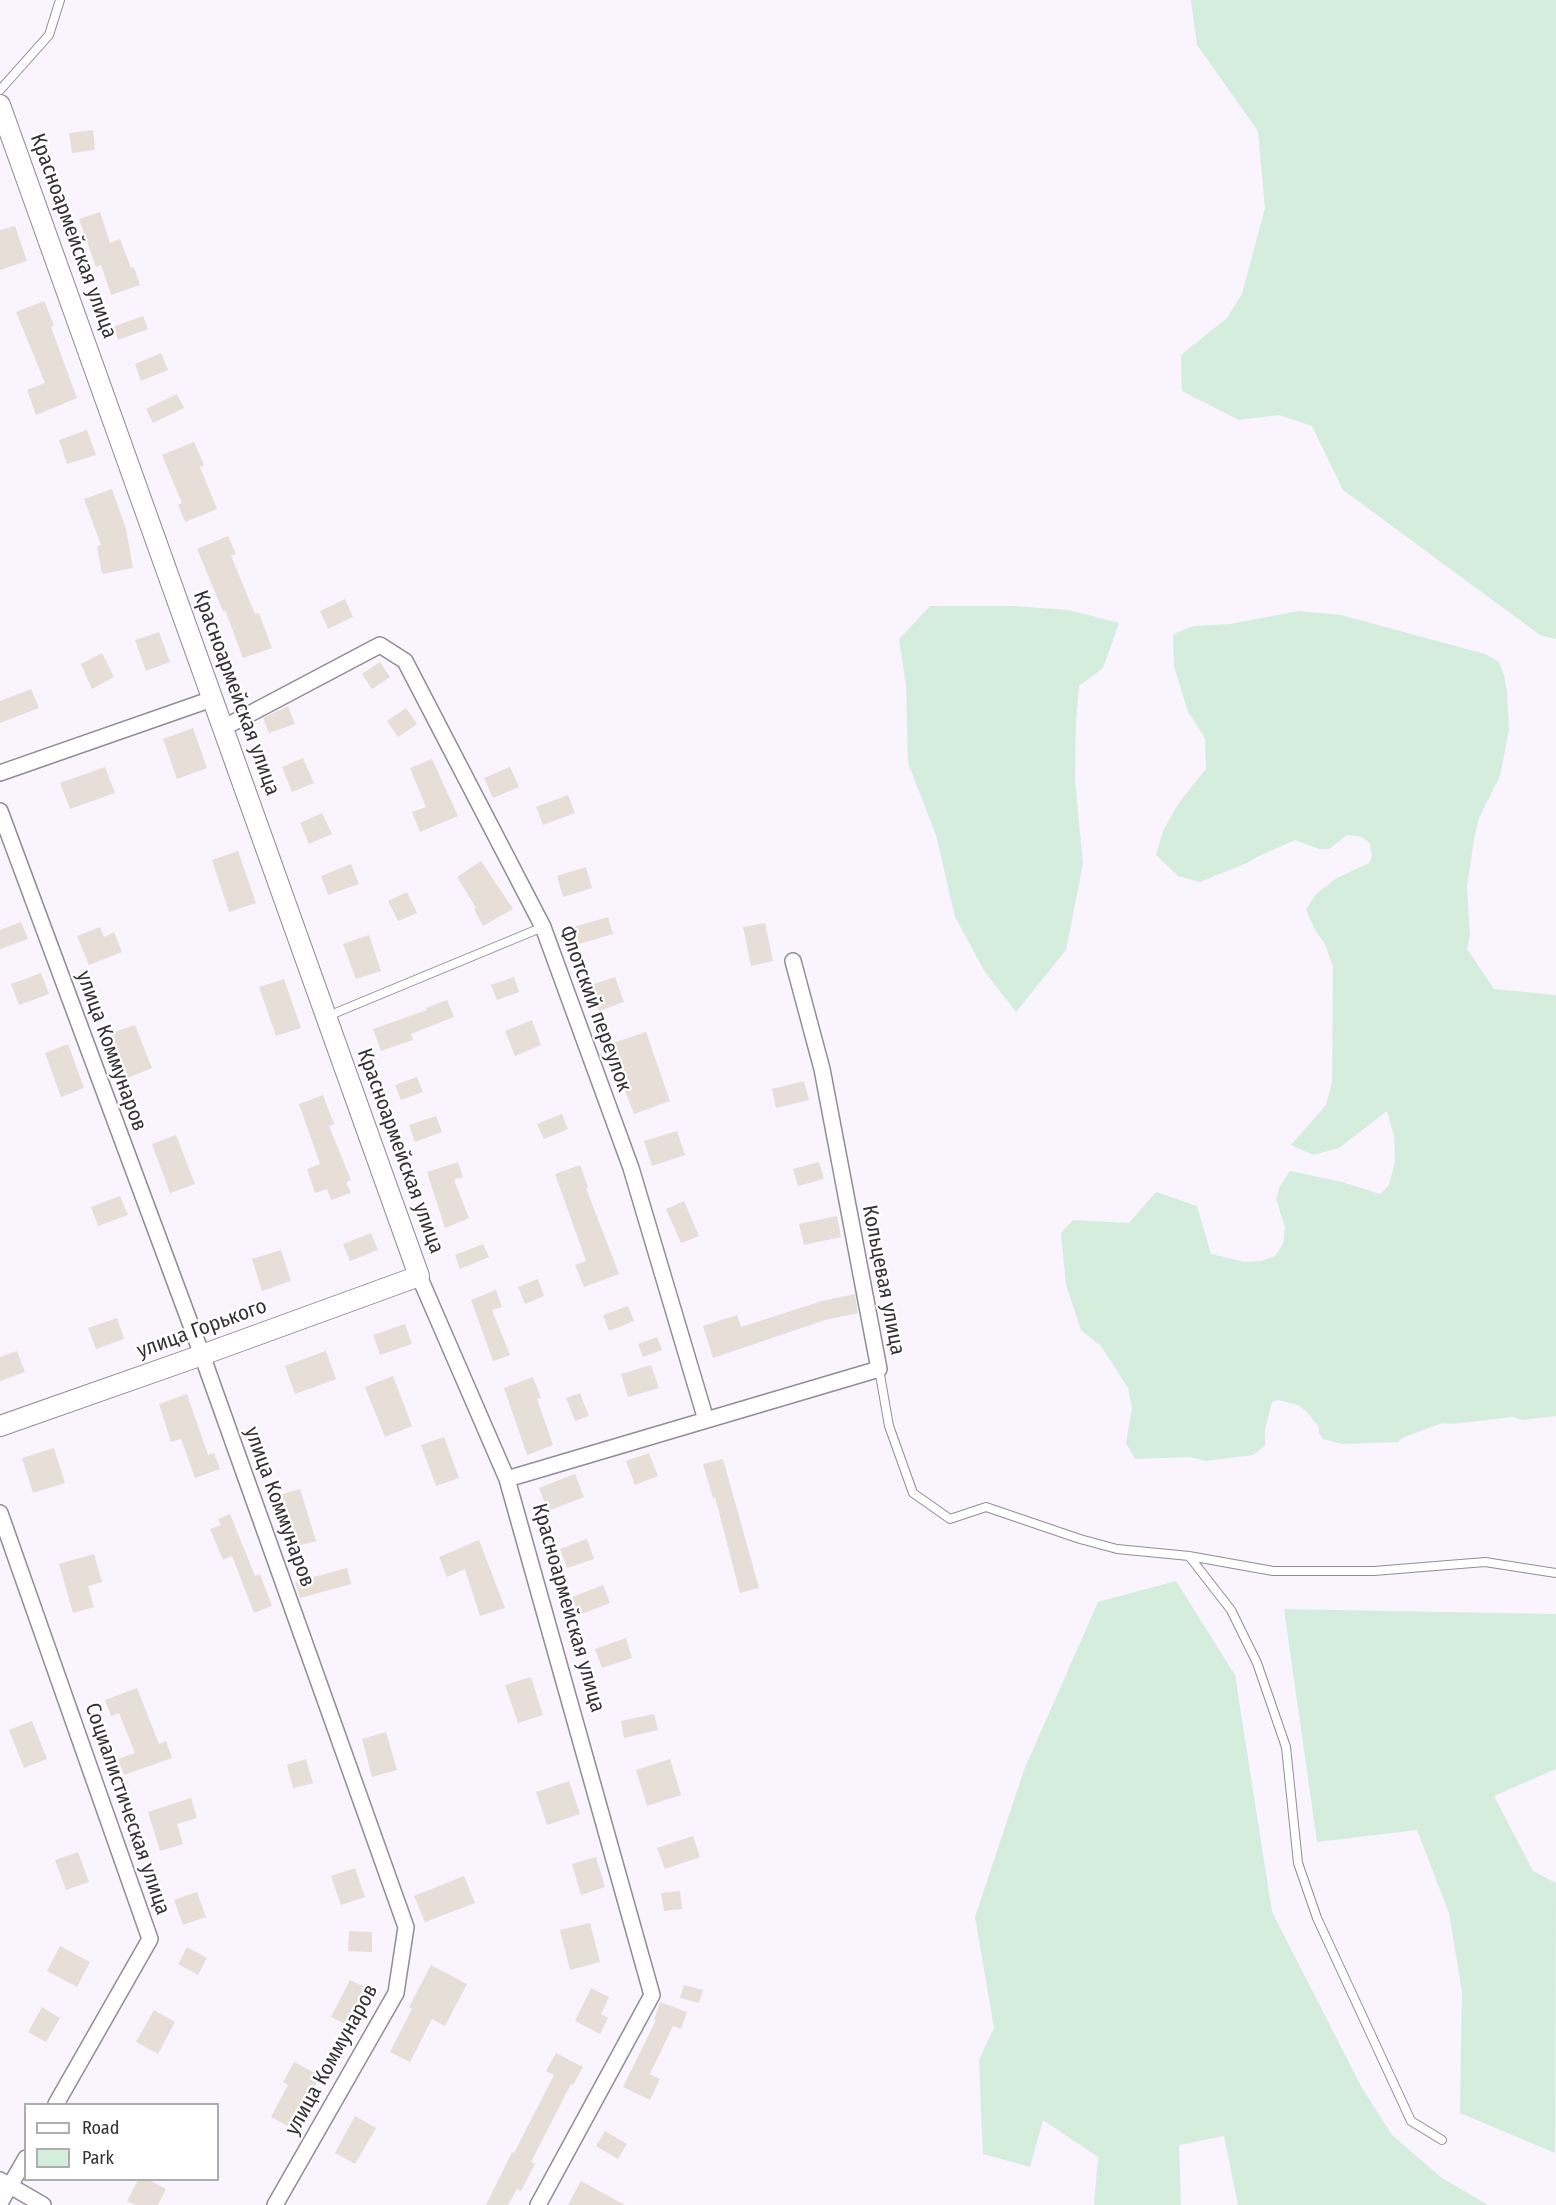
<!DOCTYPE html>
<html>
<head>
<meta charset="utf-8">
<style>
  body { margin:0 }
  #map { position:relative; width:1556px; height:2205px; overflow:hidden; background:#faf4fe; font-family:"Fira Sans Condensed",sans-serif }
  canvas { display:block }
  .legend { position:absolute; left:24px; top:2103px; width:195px; height:78px; box-sizing:border-box; background:#fff; border:2px solid #adadae; margin:0; padding:8px 10px; list-style:none; font-size:18px; color:#333135 }
  .legend li { display:flex; align-items:center; gap:12px; height:30px }
  .legend b { width:30px; border:2px solid #adadae }
</style>
</head>
<body>
<div id="map">
<canvas width="1556" height="2205"></canvas>
<ul class="legend">
<li><b style="height:8px;background:#fff"></b>Road</li>
<li><b style="height:16px;background:#d5eddd"></b>Park</li>
</ul>
</div>
<script>
const context = document.querySelector('canvas').getContext('2d');
context.lineJoin = 'round';
function fillPath(path, color) { context.fillStyle = color; context.fill(path, 'evenodd'); }
const shape = rows => new Path2D(rows.map(r => 'M' + r).join(''));
function strokePath(path, color, width, dash) { context.strokeStyle = color; context.lineWidth = width; context.lineCap = dash ? 'butt' : 'round'; context.setLineDash(dash || []); context.stroke(path); }
function write(font, color, halo, rows, align = 'center') {
  context.font = font + ' "Fira Sans Condensed",sans-serif'; context.lineWidth = 4.5; context.setLineDash([]); context.textBaseline = 'middle'; context.strokeStyle = halo; context.fillStyle = color; for (const [text, x, y, turn = 0] of rows) {
    context.save(); context.translate(x, y); context.rotate((+turn || 0) * Math.PI / 180); context.textAlign = isNaN(turn) ? turn : align; if (halo) context.strokeText(text, 0, 0); context.fillText(text, 0, 0); context.restore();
  }
}
const green = shape([
  [1191,0,1556,0,1556,639,1540,635,1343,490,1312,426,1279,415,1239,420,1182,391,1181,355,1227,318,1242,294,1265,208,1258,131,1197,45],
  [930,606,1012,606,1069,610,1119,623,1103,668,1079,686,1076,723,1075,780,1083,864,1066,950,1016,1012,985,972,955,917,936,835,908,763,906,685,899,639],
  [1299,611,1341,615,1485,654,1499,662,1504,675,1507,692,1509,730,1500,776,1479,818,1474,839,1467,887,1470,936,1467,949,1494,989,1556,995,1556,1416,1522,1420,1513,1417,1451,1424,1442,1423,1402,1438,1398,1442,1342,1444,1323,1439,1319,1433,1319,1427,1306,1411,1298,1405,1278,1400,1272,1402,1265,1429,1265,1446,1253,1455,1206,1461,1190,1457,1135,1459,1126,1443,1132,1408,1128,1388,1101,1346,1081,1330,1066,1285,1061,1233,1073,1220,1129,1223,1156,1192,1197,1206,1211,1254,1245,1262,1261,1261,1275,1256,1283,1244,1285,1227,1276,1199,1280,1186,1290,1171,1342,1182,1380,1194,1389,1185,1395,1162,1394,1136,1387,1111,1339,1148,1313,1155,1291,1145,1326,1105,1332,1083,1333,967,1325,944,1315,930,1306,909,1317,893,1337,878,1369,863,1372,857,1370,844,1362,837,1347,835,1329,849,1319,849,1295,840,1257,857,1247,863,1200,882,1178,876,1156,855,1163,831,1178,804,1206,769,1205,738,1188,712,1174,666,1173,634,1194,626,1230,624],
  [1176,1581,1235,1675,1272,1912,1362,2088,1392,2135,1442,2178,1488,2205,1238,2205,1224,2136,1179,2145,1181,2205,1094,2205,1098,2157,1043,2120,1030,2167,983,2154,979,2060,994,2028,975,1917,1024,1770,1098,1602],
  [1284,1609,1556,1614,1556,1769,1494,1796,1533,1871,1556,1883,1555,2153,1460,2113,1462,1992,1449,1913,1417,1830,1317,1842]
]);
const building = shape([
  [93,130,95,150,72,153,69,133],
  [100,212,110,243,120,239,131,268,134,267,140,285,111,295,101,265,96,267,79,219],
  [15,226,27,261,0,270,0,230],
  [44,301,54,325,51,327,77,398,36,415,27,390,45,383,16,312],
  [143,316,148,329,118,340,113,327],
  [161,353,168,370,141,381,135,364],
  [177,394,184,408,153,423,146,409],
  [87,430,96,455,67,464,59,440],
  [194,442,204,465,200,467,217,509,185,522,178,505,182,503,162,455],
  [112,489,126,529,133,568,102,574,97,546,101,545,84,499],
  [228,536,236,554,231,556,255,614,259,613,272,648,243,658,225,610,223,611,197,549],
  [345,599,353,617,328,629,320,611],
  [159,632,170,662,146,671,135,640],
  [102,653,114,677,92,689,81,664],
  [380,662,390,677,372,689,362,674],
  [31,689,39,708,0,723,0,701],
  [288,706,295,724,269,733,263,718],
  [406,708,417,724,398,737,387,721],
  [193,728,207,768,177,779,163,739],
  [303,758,314,783,292,792,282,767],
  [432,759,458,816,420,832,412,812,426,807,410,768],
  [105,767,115,793,70,809,60,783],
  [510,767,519,787,493,798,484,778],
  [568,795,575,813,543,825,536,807],
  [322,813,332,834,309,844,300,823],
  [238,851,256,903,229,912,212,860],
  [481,861,513,909,483,926,474,909,476,908,457,877],
  [351,864,359,884,328,895,321,876],
  [586,867,592,888,563,897,557,876],
  [407,892,417,913,398,921,388,901],
  [608,917,613,934,579,944,574,927],
  [21,922,28,939,0,949,0,930],
  [765,923,773,961,751,966,743,927],
  [100,927,104,937,114,932,122,952,89,965,77,936],
  [369,935,381,971,356,979,343,944],
  [41,973,49,994,19,1005,11,984],
  [514,977,519,992,497,1000,491,985],
  [615,977,624,1002,599,1011,591,985],
  [284,979,301,1028,276,1036,259,987],
  [447,1000,454,1017,411,1034,413,1040,381,1051,373,1029,427,1010,426,1008],
  [532,1020,541,1045,515,1056,505,1031],
  [135,1025,152,1068,128,1078,111,1033],
  [646,1032,670,1101,634,1114,607,1045],
  [68,1044,84,1088,61,1097,45,1053],
  [417,1077,423,1092,401,1100,395,1085],
  [804,1081,809,1100,776,1108,772,1089],
  [323,1095,334,1124,329,1126,351,1180,346,1182,351,1193,331,1200,327,1189,315,1193,307,1169,320,1164,299,1104],
  [562,1114,568,1129,544,1139,537,1124],
  [436,1116,442,1132,415,1142,409,1125],
  [677,1131,685,1155,652,1166,644,1141],
  [176,1135,195,1184,170,1193,152,1144],
  [458,1162,463,1177,454,1180,469,1218,445,1228,427,1172],
  [819,1162,824,1179,798,1186,793,1169],
  [580,1165,588,1187,586,1188,619,1274,584,1287,575,1265,586,1261,555,1174],
  [120,1196,128,1215,98,1226,91,1207],
  [684,1201,699,1236,681,1243,666,1209],
  [837,1216,841,1237,804,1245,799,1224],
  [371,1233,378,1250,350,1261,343,1244],
  [483,1244,489,1257,460,1269,455,1255],
  [281,1250,291,1281,262,1291,252,1259],
  [538,1279,544,1296,525,1304,518,1287],
  [496,1290,502,1307,492,1310,510,1355,493,1361,471,1300],
  [855,1294,858,1313,825,1320,713,1358,703,1326,737,1315,741,1327,822,1301],
  [628,1306,634,1321,609,1331,603,1315],
  [117,1318,124,1339,96,1349,88,1328],
  [405,1324,412,1344,380,1355,373,1335],
  [657,1337,662,1350,643,1357,638,1344],
  [17,1351,25,1372,0,1381,0,1357],
  [326,1351,336,1379,295,1394,285,1366],
  [651,1365,659,1388,628,1397,621,1374],
  [393,1376,412,1426,385,1437,365,1387],
  [533,1377,541,1398,537,1399,553,1445,527,1455,504,1388],
  [580,1393,589,1416,575,1421,566,1398],
  [187,1394,208,1455,214,1453,220,1469,195,1478,181,1439,171,1442,159,1404],
  [444,1437,459,1478,436,1486,421,1445],
  [54,1448,65,1483,33,1493,22,1458],
  [649,1453,658,1476,635,1485,626,1461],
  [723,1459,759,1588,740,1593,715,1497,713,1498,703,1464],
  [575,1474,584,1497,548,1511,539,1488],
  [300,1489,316,1541,291,1548,276,1496],
  [230,1514,255,1576,260,1574,272,1606,254,1613,232,1556,223,1560,210,1529,221,1525,218,1519],
  [587,1539,594,1559,567,1568,560,1549],
  [479,1540,505,1608,480,1616,465,1569,447,1577,439,1557],
  [94,1554,102,1582,88,1586,94,1607,73,1613,59,1564],
  [347,1568,351,1584,300,1598,295,1582],
  [603,1585,610,1603,579,1615,572,1597],
  [626,1638,632,1658,602,1668,595,1649],
  [531,1677,543,1715,518,1723,505,1685],
  [137,1688,159,1744,166,1741,172,1758,124,1775,118,1759,135,1753,119,1713,111,1716,105,1700],
  [654,1714,658,1730,624,1738,621,1721],
  [32,1721,47,1759,24,1768,9,1730],
  [386,1732,397,1770,372,1777,362,1739],
  [306,1759,313,1783,293,1788,287,1765],
  [670,1759,681,1795,647,1806,636,1770],
  [569,1781,580,1814,547,1825,536,1792],
  [191,1798,197,1818,177,1824,183,1844,160,1851,148,1812],
  [693,1836,700,1857,665,1869,657,1848],
  [78,1852,89,1882,66,1890,55,1860],
  [596,1857,605,1887,581,1895,572,1864],
  [355,1868,365,1897,341,1905,331,1876],
  [464,1876,475,1903,425,1922,414,1896],
  [680,1891,682,1909,664,1911,661,1893],
  [197,1892,206,1917,183,1925,174,1900],
  [590,1923,600,1962,570,1970,560,1930],
  [349,1931,372,1932,372,1952,348,1951],
  [60,1946,90,1962,77,1987,47,1971],
  [187,1947,207,1958,198,1975,178,1964],
  [431,1965,467,1984,445,2026,432,2019,410,2062,390,2052,412,2009,409,2007],
  [350,1980,370,1990,351,2027,331,2017],
  [684,1985,703,1990,699,2003,680,1998],
  [591,1988,609,1997,601,2014,608,2018,600,2034,575,2021],
  [660,2002,687,2012,681,2029,673,2026,650,2074,660,2079,650,2100,623,2087,656,2020,654,2020],
  [42,2007,60,2018,46,2042,28,2032],
  [154,2010,175,2022,158,2054,136,2042],
  [556,2053,583,2067,573,2085,571,2084,531,2162,535,2164,521,2191,517,2189,508,2205,486,2205,512,2152,514,2153,554,2075,546,2071],
  [294,2062,320,2076,293,2129,271,2117,288,2085,283,2082],
  [355,2116,376,2128,355,2164,335,2153],
  [605,2131,627,2144,618,2159,596,2146],
  [138,2180,149,2180,166,2189,158,2205,135,2205,127,2201],
  [581,2181,625,2205,568,2205]
]);
const service = shape([
  [0,90,49,35,60,0],
  [328,1016,543,927],
  [879,1369,889,1426,913,1493,950,1519,986,1507,1080,1539,1117,1549,1189,1556,1273,1571,1374,1571,1485,1562,1556,1573],
  [1189,1556,1231,1610,1257,1663,1286,1747,1298,1863,1317,1918,1411,2121,1442,2140]
]);
const minor = shape([
  [223,728,380,645,405,661,543,927,631,1168,706,1420],
  [0,773,212,699],
  [0,811,202,1355,406,1927,396,1993,275,2205],
  [419,1276,507,1479,652,1995,538,2205],
  [507,1479,879,1369,822,1069,793,961],
  [0,1513,150,1939,56,2104],
  [0,2180,43,2205],
  [0,2203,26,2158]
]);
const tertiary = shape([
  [0,105,419,1276,202,1355,0,1426]
]);
const streetNames = [
  ["Красноармейская улица",73,236,70],
  ["Красноармейская улица",236,693,70],
  ["Флотский переулок",595,1009,70],
  ["улица Коммунаров",111,1051,70],
  ["Красноармейская улица",400,1151,70],
  ["Кольцевая улица",883,1280,79],
  ["улица Горького",202,1329,-20],
  ["улица Коммунаров",279,1507,70],
  ["Красноармейская улица",568,1608,74],
  ["Социалистическая улица",127,1809,71],
  ["улица Коммунаров",332,2060,-61]
];
fillPath(green, '#d5eddd');
fillPath(building, '#e7ded7');
strokePath(service, '#918c95', 10);
strokePath(minor, '#918c95', 18);
strokePath(tertiary, '#918c95', 22);
strokePath(service, '#fff', 8);
strokePath(minor, '#fff', 15);
strokePath(tertiary, '#fff', 20);
write('21px', '#333135', '#fff', streetNames);
</script>
</body>
</html>
